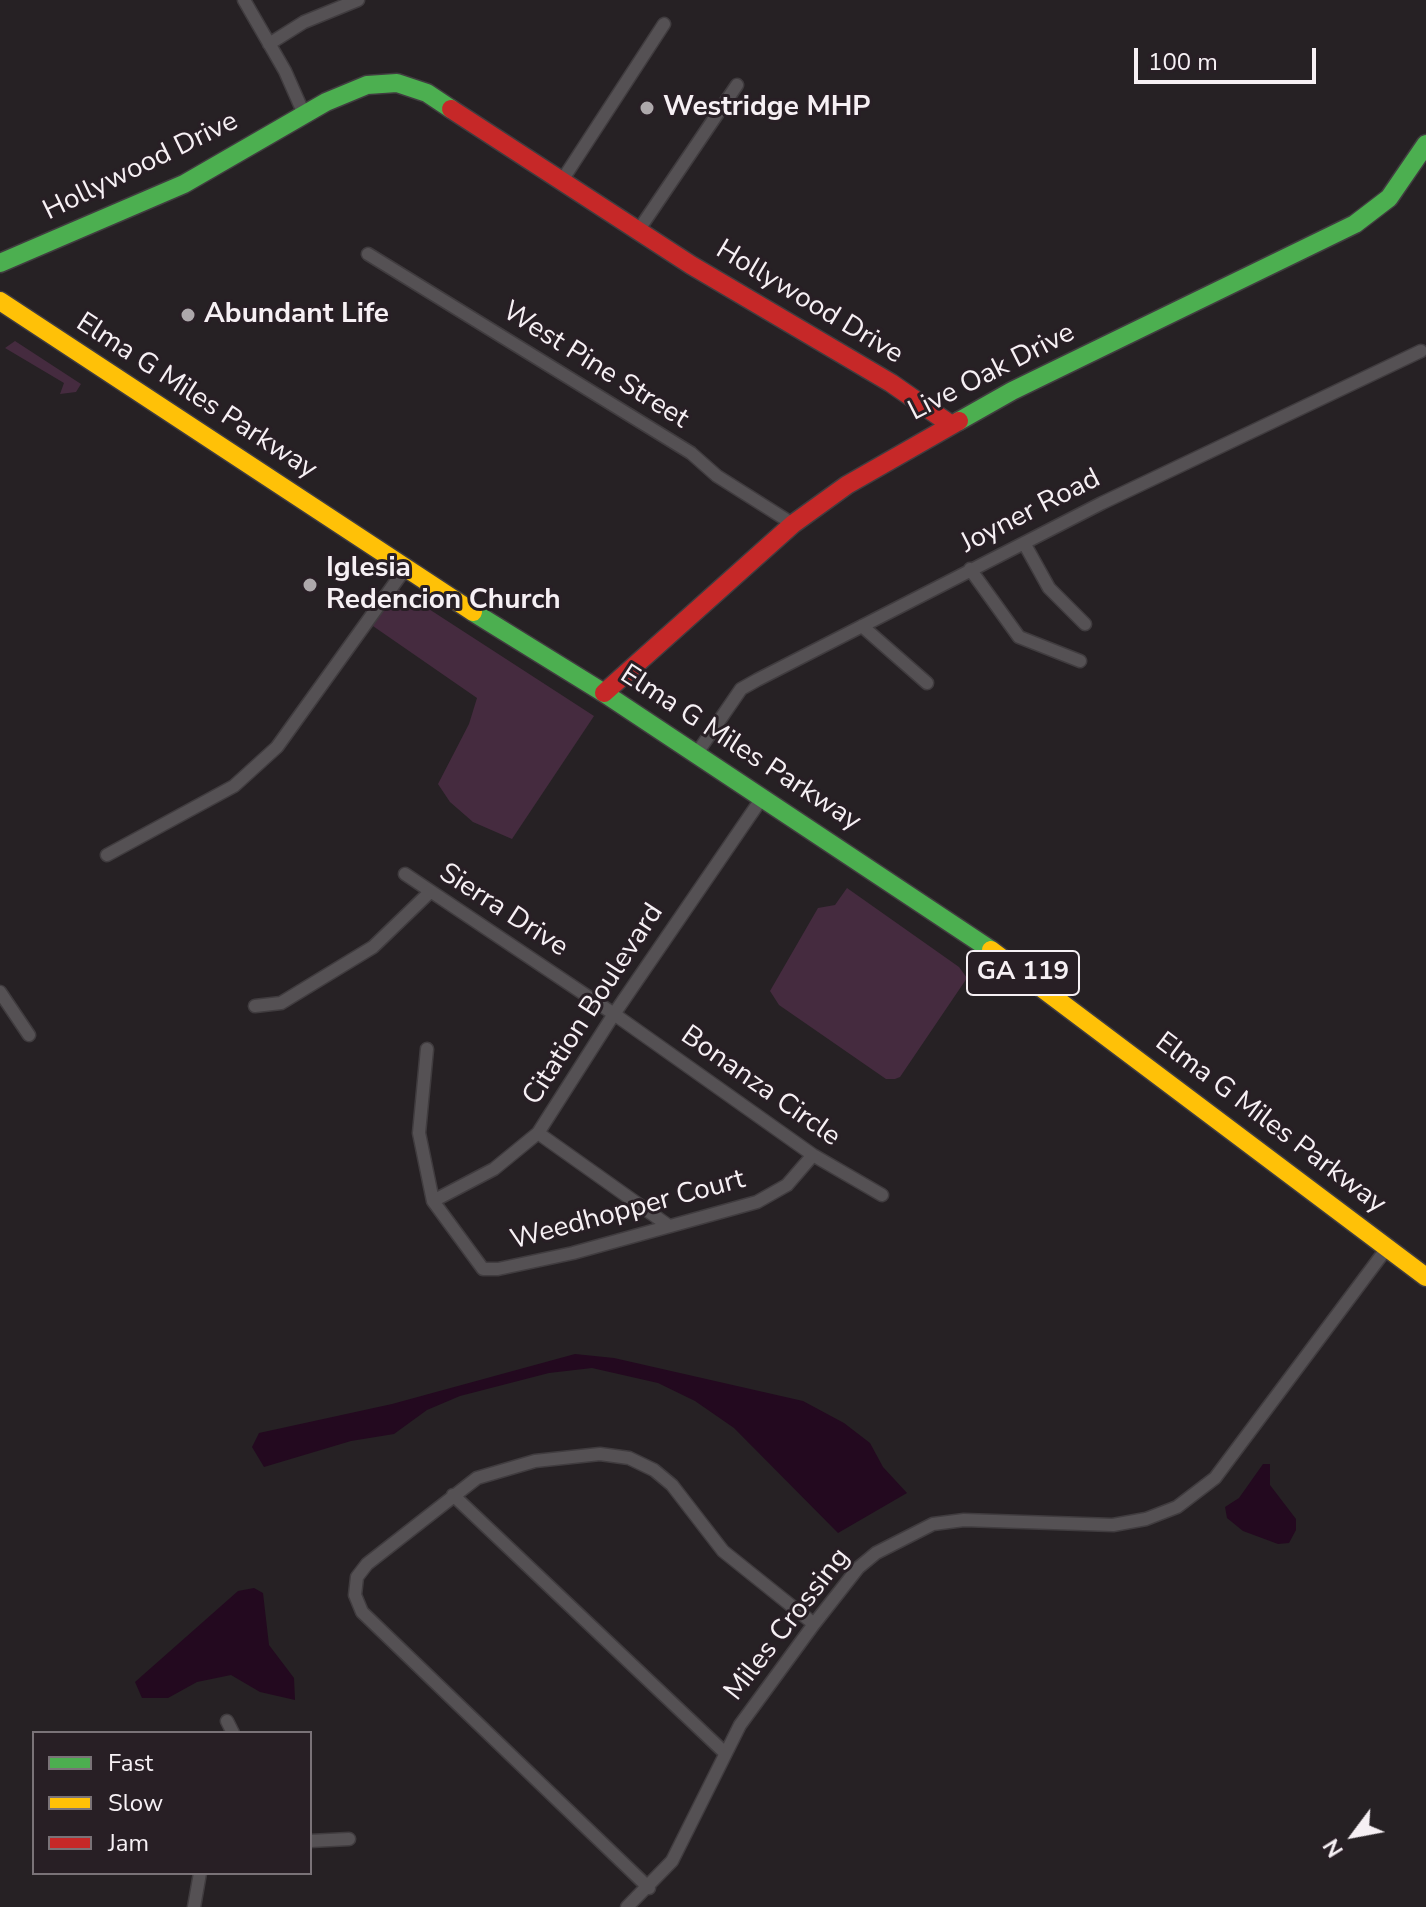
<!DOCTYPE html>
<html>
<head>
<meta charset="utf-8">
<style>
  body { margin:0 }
  #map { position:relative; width:1426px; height:1907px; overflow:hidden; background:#262124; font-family:"Nunito Sans",sans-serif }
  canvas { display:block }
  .legend { position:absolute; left:32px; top:1731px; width:280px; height:144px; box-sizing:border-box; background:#281f25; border:2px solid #7a7378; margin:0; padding:10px 14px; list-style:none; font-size:24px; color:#f6f0f4 }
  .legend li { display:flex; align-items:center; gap:16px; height:40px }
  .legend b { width:40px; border:2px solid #7a7378 }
  .north { position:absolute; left:1314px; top:1795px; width:80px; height:80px; -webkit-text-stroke:6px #281f25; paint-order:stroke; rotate:238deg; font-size:22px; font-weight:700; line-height:32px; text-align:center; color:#f6f0f4 }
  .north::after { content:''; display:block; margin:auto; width:28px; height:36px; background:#f6f0f4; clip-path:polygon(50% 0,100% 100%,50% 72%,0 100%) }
  .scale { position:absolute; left:1134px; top:48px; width:182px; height:36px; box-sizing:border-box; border:4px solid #f6f0f4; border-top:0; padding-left:10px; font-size:24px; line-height:28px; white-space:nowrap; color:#f6f0f4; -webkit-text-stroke:6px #281f25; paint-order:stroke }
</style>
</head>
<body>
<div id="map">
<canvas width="1426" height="1907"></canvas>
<ul class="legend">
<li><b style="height:10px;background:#4caf50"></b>Fast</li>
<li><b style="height:10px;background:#ffc107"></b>Slow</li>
<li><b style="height:10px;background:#c62828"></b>Jam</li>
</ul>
<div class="north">N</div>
<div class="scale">100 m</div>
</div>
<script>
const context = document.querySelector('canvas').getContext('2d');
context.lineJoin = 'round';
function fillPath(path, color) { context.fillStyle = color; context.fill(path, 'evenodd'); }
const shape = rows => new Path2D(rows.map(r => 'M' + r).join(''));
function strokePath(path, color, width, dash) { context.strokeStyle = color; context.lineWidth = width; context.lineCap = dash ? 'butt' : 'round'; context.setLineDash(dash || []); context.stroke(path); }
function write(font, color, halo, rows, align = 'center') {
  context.font = font + ' "Nunito Sans",sans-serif'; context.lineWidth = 6; context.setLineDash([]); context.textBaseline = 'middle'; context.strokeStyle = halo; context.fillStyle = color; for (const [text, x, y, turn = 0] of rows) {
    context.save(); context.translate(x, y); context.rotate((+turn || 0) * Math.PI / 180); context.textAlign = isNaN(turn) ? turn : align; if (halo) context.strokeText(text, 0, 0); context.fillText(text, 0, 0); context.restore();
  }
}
const green = shape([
  [15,341,81,384,76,392,60,394,64,383,5,348],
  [398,589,594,716,512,839,473,822,450,802,438,784,469,724,477,698,370,624],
  [847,888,959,967,967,978,900,1077,895,1079,886,1079,779,1005,770,991,818,908,835,905]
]);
const water = shape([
  [575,1354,614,1358,803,1401,844,1423,870,1443,883,1467,907,1493,838,1533,734,1428,695,1401,658,1383,592,1368,549,1373,460,1396,427,1410,394,1434,351,1441,264,1467,252,1447,259,1433,392,1404],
  [1263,1464,1270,1464,1270,1485,1296,1519,1296,1530,1289,1543,1278,1544,1243,1531,1227,1518,1225,1507,1239,1498],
  [254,1588,263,1593,269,1645,294,1678,295,1700,260,1692,231,1675,197,1682,168,1698,142,1698,135,1682,238,1591]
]);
const street = shape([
  [244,0,285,71,304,114],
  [269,44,304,22,358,0],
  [561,182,664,24],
  [638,231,737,85],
  [368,254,691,453,717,476,793,524],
  [1024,543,1049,588,1085,624],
  [970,569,1019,637,1080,661],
  [862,626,927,683],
  [695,756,741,689,757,680,1102,503,1421,351],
  [107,855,234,786,277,747,405,569],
  [405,874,614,1014,813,1155,882,1195],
  [0,992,29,1035],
  [255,1006,281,1003,373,947,430,892],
  [427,1049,419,1133,433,1201,483,1269,498,1269,573,1253,757,1202,787,1185,813,1155],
  [538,1133,669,1226],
  [433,1201,494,1169,538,1133,614,1014,762,798],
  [453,1495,724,1752],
  [227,1721,233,1733],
  [310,1841,349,1839],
  [649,1888,362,1612,355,1595,357,1577,367,1564,477,1478,535,1461,600,1454,629,1458,654,1470,672,1485,723,1551,814,1624],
  [194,1907,200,1873],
  [627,1907,672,1861,740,1725,814,1624,858,1568,876,1553,933,1524,964,1520,1113,1525,1146,1519,1177,1507,1215,1478,1387,1248]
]);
const fast = shape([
  [0,263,184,184,326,102,367,85,397,83,427,93,451,109],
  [959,421,1012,391,1355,224,1389,198,1426,144],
  [473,612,604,693,991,950]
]);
const slow = shape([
  [0,301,473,612],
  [991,950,1426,1277]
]);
const jam = shape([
  [451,109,691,265,891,383,950,424],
  [604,693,793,524,847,485,959,421]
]);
const markers = [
  [647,108,8,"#ada8ab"],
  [188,315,8,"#ada8ab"],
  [310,585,8,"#ada8ab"]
];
const shields = [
  [1023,973,112]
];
const shieldNames = [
  ["GA 119",1023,973]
];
const poiNames = [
  ["Westridge MHP",663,108],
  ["Abundant Life",204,315],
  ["Iglesia",326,569],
  ["Redencion Church",326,601]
];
const streetNames = [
  ["Hollywood Drive",141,167,-26],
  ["Hollywood Drive",809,303,31],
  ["West Pine Street",595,366,32],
  ["Live Oak Drive",992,373,-27],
  ["Elma G Miles Parkway",196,397,33],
  ["Joyner Road",1031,512,-27],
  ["Elma G Miles Parkway",740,749,33],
  ["Sierra Drive",503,911,33],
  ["Citation Boulevard",594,1005,-57],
  ["Bonanza Circle",760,1087,35],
  ["Elma G Miles Parkway",1270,1124,37],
  ["Weedhopper Court",628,1211,-15],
  ["Miles Crossing",788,1625,-52]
];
fillPath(green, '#452b3f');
fillPath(water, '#23091f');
strokePath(street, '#403c3f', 15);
strokePath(fast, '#403c3f', 21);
strokePath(slow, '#403c3f', 21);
strokePath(jam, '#403c3f', 21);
strokePath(street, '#555154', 12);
strokePath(fast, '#4caf50', 18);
strokePath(slow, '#ffc107', 18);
strokePath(jam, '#c62828', 18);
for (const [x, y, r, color] of markers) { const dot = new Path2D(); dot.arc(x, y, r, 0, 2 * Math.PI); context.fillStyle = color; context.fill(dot); strokePath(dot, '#281f25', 3); }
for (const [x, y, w] of shields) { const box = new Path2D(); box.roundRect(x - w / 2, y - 22, w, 44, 6); context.fillStyle = '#281f25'; context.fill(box); strokePath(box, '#f6f0f4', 2); }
write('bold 26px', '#f6f0f4', null, shieldNames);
write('bold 28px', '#f6f0f4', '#281f25', poiNames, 'left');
write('28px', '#f6f0f4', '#281f25', streetNames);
</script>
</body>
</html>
